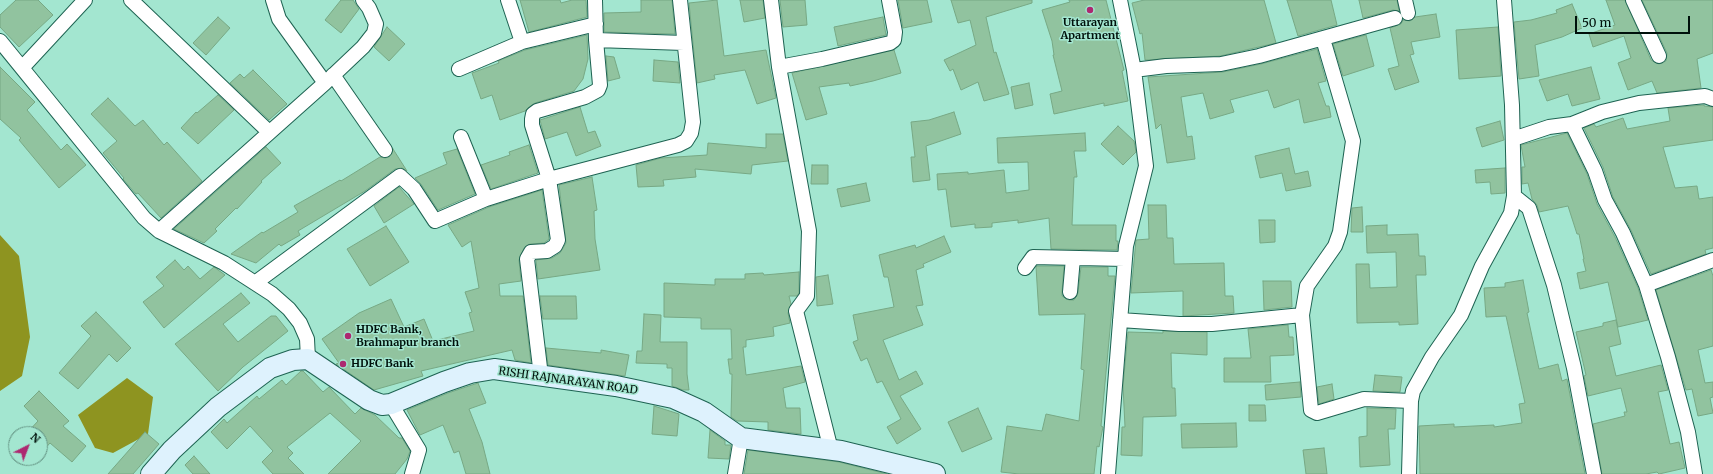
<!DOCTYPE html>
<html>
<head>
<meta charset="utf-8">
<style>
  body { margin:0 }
  #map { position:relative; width:1713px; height:474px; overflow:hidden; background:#a3e6d0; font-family:Merriweather,serif }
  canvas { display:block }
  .north { position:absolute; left:8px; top:426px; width:40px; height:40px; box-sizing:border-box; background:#a3e6d0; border:1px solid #629181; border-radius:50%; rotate:42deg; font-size:11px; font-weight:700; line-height:16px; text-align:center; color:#00110b }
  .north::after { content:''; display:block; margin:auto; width:14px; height:18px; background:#ad2870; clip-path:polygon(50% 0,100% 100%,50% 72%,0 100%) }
  .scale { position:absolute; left:1575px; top:16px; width:115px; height:18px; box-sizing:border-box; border:2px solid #00110b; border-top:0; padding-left:5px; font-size:12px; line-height:14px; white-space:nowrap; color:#00110b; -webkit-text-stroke:3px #a3e6d0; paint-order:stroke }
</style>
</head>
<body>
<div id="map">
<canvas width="1713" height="474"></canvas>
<div class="north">N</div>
<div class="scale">50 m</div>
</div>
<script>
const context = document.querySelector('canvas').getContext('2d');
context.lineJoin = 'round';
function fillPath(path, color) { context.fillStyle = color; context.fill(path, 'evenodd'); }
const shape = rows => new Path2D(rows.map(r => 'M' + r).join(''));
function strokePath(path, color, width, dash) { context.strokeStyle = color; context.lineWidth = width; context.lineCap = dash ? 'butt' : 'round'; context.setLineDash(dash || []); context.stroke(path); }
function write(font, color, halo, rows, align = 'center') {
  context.font = font + ' Merriweather,serif'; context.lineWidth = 3; context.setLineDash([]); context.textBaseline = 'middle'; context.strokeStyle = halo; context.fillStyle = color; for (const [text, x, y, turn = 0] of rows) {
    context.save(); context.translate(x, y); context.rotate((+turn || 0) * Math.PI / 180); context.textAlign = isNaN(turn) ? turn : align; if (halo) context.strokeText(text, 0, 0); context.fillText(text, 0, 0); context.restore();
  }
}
const water = shape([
  [0,235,19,256,30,337,22,376,0,391],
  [127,378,153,397,148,434,113,453,95,448,78,415]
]);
const building = shape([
  [16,0,38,0,53,15,19,47,0,27,0,15,16,0],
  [341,0,353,0,359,9,341,33,325,20,341,0],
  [520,0,560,0,561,3,572,0,586,0,587,17,529,32,520,0],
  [641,0,672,0,675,34,604,32,604,13,641,12,641,0],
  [717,0,724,56,766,50,776,98,757,104,745,70,714,75,715,79,697,83,689,3,717,0],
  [740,0,763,0,765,18,744,22,740,0],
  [780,0,805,0,807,25,783,27,780,0],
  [898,0,927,0,932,22,903,28,898,0],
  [951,0,1032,0,1032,3,986,17,994,53,996,52,1009,94,984,101,978,82,961,90,953,69,950,71,944,60,976,45,970,20,958,23,951,0],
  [1069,0,1106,0,1124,70,1122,71,1128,101,1104,106,1104,103,1054,114,1050,94,1062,91,1053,55,1054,55,1052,41,1042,10,1070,2,1069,0],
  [1144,0,1264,0,1276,43,1220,56,1145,60,1142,33,1140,34,1132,3,1144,0],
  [1287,0,1331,0,1337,25,1298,36,1287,0],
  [1359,0,1397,0,1399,11,1393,10,1363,18,1359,0],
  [1606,0,1625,0,1651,60,1659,64,1666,61,1667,53,1642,0,1713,0,1713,53,1697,59,1701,88,1657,93,1652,81,1628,90,1618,63,1631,58,1624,36,1593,47,1589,34,1615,25,1606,0],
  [1572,4,1582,28,1562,37,1535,45,1539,76,1519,79,1514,22,1531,20,1557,13,1556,10,1572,4],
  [1436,14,1440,37,1411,42,1414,54,1410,55,1419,82,1395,90,1388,69,1399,66,1390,28,1401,24,1403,20,1410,21,1415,17,1436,14],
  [218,17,230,28,206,55,193,43,218,17],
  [883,17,886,35,838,46,834,27,883,17],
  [387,27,405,44,389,61,374,47,387,27],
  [1498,27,1501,76,1459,79,1456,30,1498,27],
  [587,35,588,59,583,79,574,91,535,103,525,111,500,120,492,95,481,99,472,73,499,63,498,61,525,50,587,35],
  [1366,35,1374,66,1343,76,1333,44,1366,35],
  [1317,49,1326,81,1318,83,1326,106,1329,106,1331,117,1304,123,1299,99,1274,108,1268,90,1230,100,1234,112,1210,119,1203,93,1181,97,1187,137,1192,136,1195,159,1167,163,1161,124,1156,129,1148,77,1223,72,1261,64,1317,49],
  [894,50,901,73,873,81,850,86,849,83,819,87,827,114,806,120,792,73,894,50],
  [606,56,614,57,620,78,608,81,606,56],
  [654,60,678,62,680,83,653,81,654,60],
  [0,67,35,102,27,110,61,150,67,144,86,165,59,188,19,140,21,138,0,119,0,67],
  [1591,67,1600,99,1572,106,1568,94,1547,101,1539,80,1591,67],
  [253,70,287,104,269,120,230,83,240,74,244,78,253,70],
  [1029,83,1033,105,1015,109,1011,87,1029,83],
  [218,95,234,110,198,144,181,128,196,112,197,113,218,95],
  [108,98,135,126,143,120,164,145,167,142,202,181,161,218,138,193,136,194,129,186,123,179,124,178,103,153,117,141,91,114,108,98],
  [1704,105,1704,106,1713,107,1713,140,1663,147,1675,188,1697,186,1699,199,1713,197,1713,248,1705,250,1706,254,1651,274,1631,230,1613,197,1603,167,1584,128,1594,124,1596,127,1623,118,1627,129,1670,121,1668,108,1704,105],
  [580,107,588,133,595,131,601,146,576,156,567,132,545,139,540,120,580,107],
  [954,112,961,134,926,146,930,180,913,182,911,157,915,157,911,122,929,120,954,112],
  [1500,121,1504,140,1482,147,1476,128,1500,121],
  [1118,126,1134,141,1136,152,1123,165,1101,144,1118,126],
  [1085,133,1086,151,1074,151,1077,177,1074,177,1072,225,1116,225,1116,241,1118,241,1117,250,1051,249,1049,218,1018,223,1018,220,992,223,992,227,975,228,975,224,951,227,946,189,938,190,937,174,968,172,968,174,1004,170,1006,193,1029,190,1028,162,998,163,997,138,1085,133],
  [1567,133,1587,174,1597,204,1615,237,1638,288,1648,320,1618,327,1608,282,1580,289,1577,273,1586,271,1583,259,1584,259,1579,234,1577,234,1568,206,1539,212,1537,205,1532,199,1528,183,1522,184,1522,167,1525,167,1521,145,1567,133],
  [766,134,783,134,788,161,752,165,751,174,695,169,696,177,663,180,664,186,638,187,636,165,661,158,707,155,708,143,766,148,766,134],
  [529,145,538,173,491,189,481,165,510,155,509,152,529,145],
  [266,147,281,163,261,181,262,182,237,209,236,208,215,229,217,231,204,243,174,229,266,147],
  [1289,148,1295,174,1308,171,1311,186,1286,191,1282,173,1260,178,1255,156,1289,148],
  [393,149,407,171,402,168,395,169,365,191,298,231,300,235,281,246,279,244,256,263,231,254,262,232,263,233,298,212,294,206,340,180,341,181,380,157,385,158,389,157,393,149],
  [457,149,475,194,438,210,421,184,415,178,447,164,443,153,457,149],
  [812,165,828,165,828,184,811,184,812,165],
  [1505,168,1505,193,1491,194,1490,182,1476,183,1475,170,1505,168],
  [592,177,597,210,594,211,595,239,600,270,538,279,536,260,552,258,560,253,566,243,559,185,592,177],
  [866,183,870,201,841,207,837,189,866,183],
  [399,187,414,204,384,223,374,206,399,187],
  [542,190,549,239,544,243,530,244,524,248,519,260,521,281,499,284,500,296,523,296,531,363,515,360,512,350,421,371,423,376,374,390,336,364,339,363,322,339,359,313,391,299,404,327,424,319,433,341,474,331,469,313,472,312,465,292,479,288,471,241,462,247,448,225,489,207,542,190],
  [1148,205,1166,205,1167,238,1173,238,1174,264,1224,263,1225,296,1233,296,1234,313,1183,316,1183,291,1131,293,1136,240,1149,239,1148,205],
  [1362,207,1363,232,1351,232,1352,208,1362,207],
  [1259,220,1275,220,1275,242,1260,243,1259,220],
  [1387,225,1387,235,1418,234,1419,256,1425,256,1426,275,1416,275,1418,324,1399,325,1399,322,1357,323,1356,264,1369,264,1370,288,1397,287,1396,252,1367,253,1366,226,1387,225],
  [386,226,409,262,370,286,347,249,386,226],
  [944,236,951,252,923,264,924,267,916,270,923,305,916,306,923,325,883,340,899,380,916,371,923,384,900,396,921,429,897,444,887,427,901,419,882,381,877,383,867,358,861,361,853,342,858,340,853,315,894,307,888,277,884,277,879,255,915,245,916,248,944,236],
  [175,260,184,270,188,266,200,279,214,267,225,275,164,328,143,302,164,286,156,277,175,260],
  [1037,266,1064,266,1062,292,1062,296,1069,300,1074,300,1078,293,1081,267,1108,267,1108,276,1115,276,1101,426,1103,427,1099,447,1097,446,1094,474,1019,474,1001,472,1007,426,1042,431,1046,414,1079,421,1084,370,1081,369,1085,314,1039,315,1036,267,1037,266],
  [1711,270,1713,276,1713,346,1698,350,1705,383,1713,382,1713,397,1710,398,1713,413,1698,416,1692,389,1686,390,1656,290,1711,270],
  [799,272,799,293,797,296,789,296,791,304,788,313,790,323,773,327,774,336,746,340,746,347,743,347,746,375,801,366,805,382,783,388,786,408,800,408,801,434,768,430,768,422,737,421,731,417,732,374,730,374,728,359,732,359,731,329,701,329,701,318,664,317,664,283,715,285,715,279,745,279,745,274,763,273,764,275,799,272],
  [828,275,833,304,817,306,816,277,828,275],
  [1523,280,1529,312,1527,313,1539,369,1558,364,1562,381,1567,379,1585,474,1420,474,1419,426,1454,424,1454,427,1494,425,1494,427,1522,423,1519,404,1525,403,1506,316,1486,317,1484,288,1505,287,1505,283,1523,280],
  [1263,281,1291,281,1292,307,1264,310,1263,281],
  [241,293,250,303,223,324,238,342,271,316,276,316,288,331,243,367,218,391,175,344,241,293],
  [540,296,576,296,577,319,543,319,540,296],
  [96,312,131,348,117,362,109,354,78,389,59,373,91,336,81,326,96,312],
  [644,314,661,315,660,342,687,342,687,374,689,390,683,390,672,386,672,368,667,368,667,364,636,363,637,351,642,351,644,314],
  [1616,320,1621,344,1609,347,1616,376,1661,365,1668,390,1658,392,1670,444,1679,442,1685,468,1659,474,1657,472,1646,474,1602,474,1593,424,1625,416,1624,412,1627,412,1621,388,1588,396,1584,376,1586,375,1576,332,1603,326,1603,323,1616,320],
  [1288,325,1289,337,1293,337,1294,355,1270,356,1271,382,1224,382,1224,358,1251,358,1248,329,1288,325],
  [1163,331,1207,332,1207,355,1171,353,1172,388,1175,388,1176,416,1143,417,1142,456,1121,455,1122,427,1125,427,1123,386,1128,332,1163,333,1163,331],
  [546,348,601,353,601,350,629,355,625,376,548,365,546,348],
  [301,371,303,371,323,392,329,387,355,414,361,408,375,415,399,438,402,438,410,451,407,459,395,474,328,474,361,441,330,413,287,447,293,453,288,458,304,474,273,474,262,462,273,451,250,426,227,449,211,432,224,419,227,423,257,396,259,399,282,380,286,385,301,371],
  [1375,375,1402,377,1400,392,1373,391,1375,375],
  [1300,382,1301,397,1266,400,1265,385,1300,382],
  [478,383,486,403,469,409,482,442,490,474,466,474,459,451,454,453,443,425,420,435,407,410,448,393,478,383],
  [1332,384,1334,399,1319,404,1317,387,1332,384],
  [39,391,69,421,63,426,86,446,72,462,50,443,40,454,40,434,26,434,38,421,24,406,39,391],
  [1249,405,1265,405,1266,421,1249,421,1249,405],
  [654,406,679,414,677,436,652,434,654,406],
  [978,408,992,439,962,452,948,422,978,408],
  [1367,408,1396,409,1395,429,1388,429,1390,465,1360,467,1359,437,1367,436,1367,408],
  [1236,423,1237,447,1182,448,1181,424,1236,423],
  [710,430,725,441,725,445,731,445,729,459,708,458,710,430],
  [145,432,159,444,133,474,108,474,145,432],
  [1324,448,1327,474,1306,474,1303,450,1324,448],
  [748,450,839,462,887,474,744,474,748,450],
  [194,456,210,474,193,474,185,465,194,456]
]);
const minor = shape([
  [131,0,269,132],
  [273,0,279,19,325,83],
  [508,0,522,42],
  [771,0,779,67,809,231,807,296,796,311,831,450],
  [1405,0,1408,13],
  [1633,0,1659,56],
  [596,40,684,43],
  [0,41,144,218,159,231,224,263,272,294,289,309,300,323,307,339,308,359],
  [779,67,822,59,890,43,894,40,895,32,889,0],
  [22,68,85,0],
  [459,69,522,42,596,24],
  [1134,70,1166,66,1221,64,1259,56,1395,18],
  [333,75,385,150],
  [1572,124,1595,171,1605,200,1623,233,1646,285,1713,260],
  [461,137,486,199],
  [1513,139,1549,127,1572,124,1602,112,1639,103,1705,96,1713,99],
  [1514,196,1529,208,1554,285,1574,368,1594,474],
  [159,231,325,83,363,47,374,33,376,24,369,8,363,0],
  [1025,268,1033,257,1125,259],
  [255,283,400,176,414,189,435,221,486,199,549,179,678,145,686,141,691,133,693,122,680,0],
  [1646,285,1668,357,1688,432,1695,474],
  [1070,292,1073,258],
  [1302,315,1307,286,1335,246,1340,232,1353,141,1323,39],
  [1120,320,1179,324,1212,324,1302,315,1311,410,1317,413,1364,399,1411,401],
  [541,376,527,259,531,252,547,251,555,246,558,240,549,179,532,125,532,119,533,114,537,111,585,97,598,90,600,85,596,40,595,0],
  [391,404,419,450,412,474],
  [735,474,741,438],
  [1108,474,1126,246,1146,166,1134,70,1120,0],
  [1409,474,1411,401,1413,391,1432,357,1461,315,1482,266,1511,213,1514,196,1512,105,1504,0]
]);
const secondary = shape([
  [151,474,172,450,218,407,270,368,293,360,308,359,369,400,382,405,391,404,444,382,470,373,494,369,616,386,673,398,704,412,741,438,841,451,935,474]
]);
const markers = [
  [1090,10,4,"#ad2870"],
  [348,336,4,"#ad2870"],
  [343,364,4,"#ad2870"]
];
const poiNames = [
  ["Uttarayan",1090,23,"center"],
  ["Apartment",1090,36,"center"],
  ["HDFC Bank,",356,330],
  ["Brahmapur branch",356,343],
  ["HDFC Bank",351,364]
];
const streetNames = [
  ["RISHI RAJNARAYAN ROAD",568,381,8]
];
fillPath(water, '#8e9420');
fillPath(building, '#91c39f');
strokePath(building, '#77a884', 1);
strokePath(minor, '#1e6352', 16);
strokePath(secondary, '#1e6352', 22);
strokePath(minor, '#fff', 14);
strokePath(secondary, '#def2fd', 20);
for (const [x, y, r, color] of markers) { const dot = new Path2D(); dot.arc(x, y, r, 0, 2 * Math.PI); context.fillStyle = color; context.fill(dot); strokePath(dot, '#a3e6d0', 1.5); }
write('bold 11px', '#00110b', '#a3e6d0', poiNames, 'left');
write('11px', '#00110b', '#a3e6d0', streetNames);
</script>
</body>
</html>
